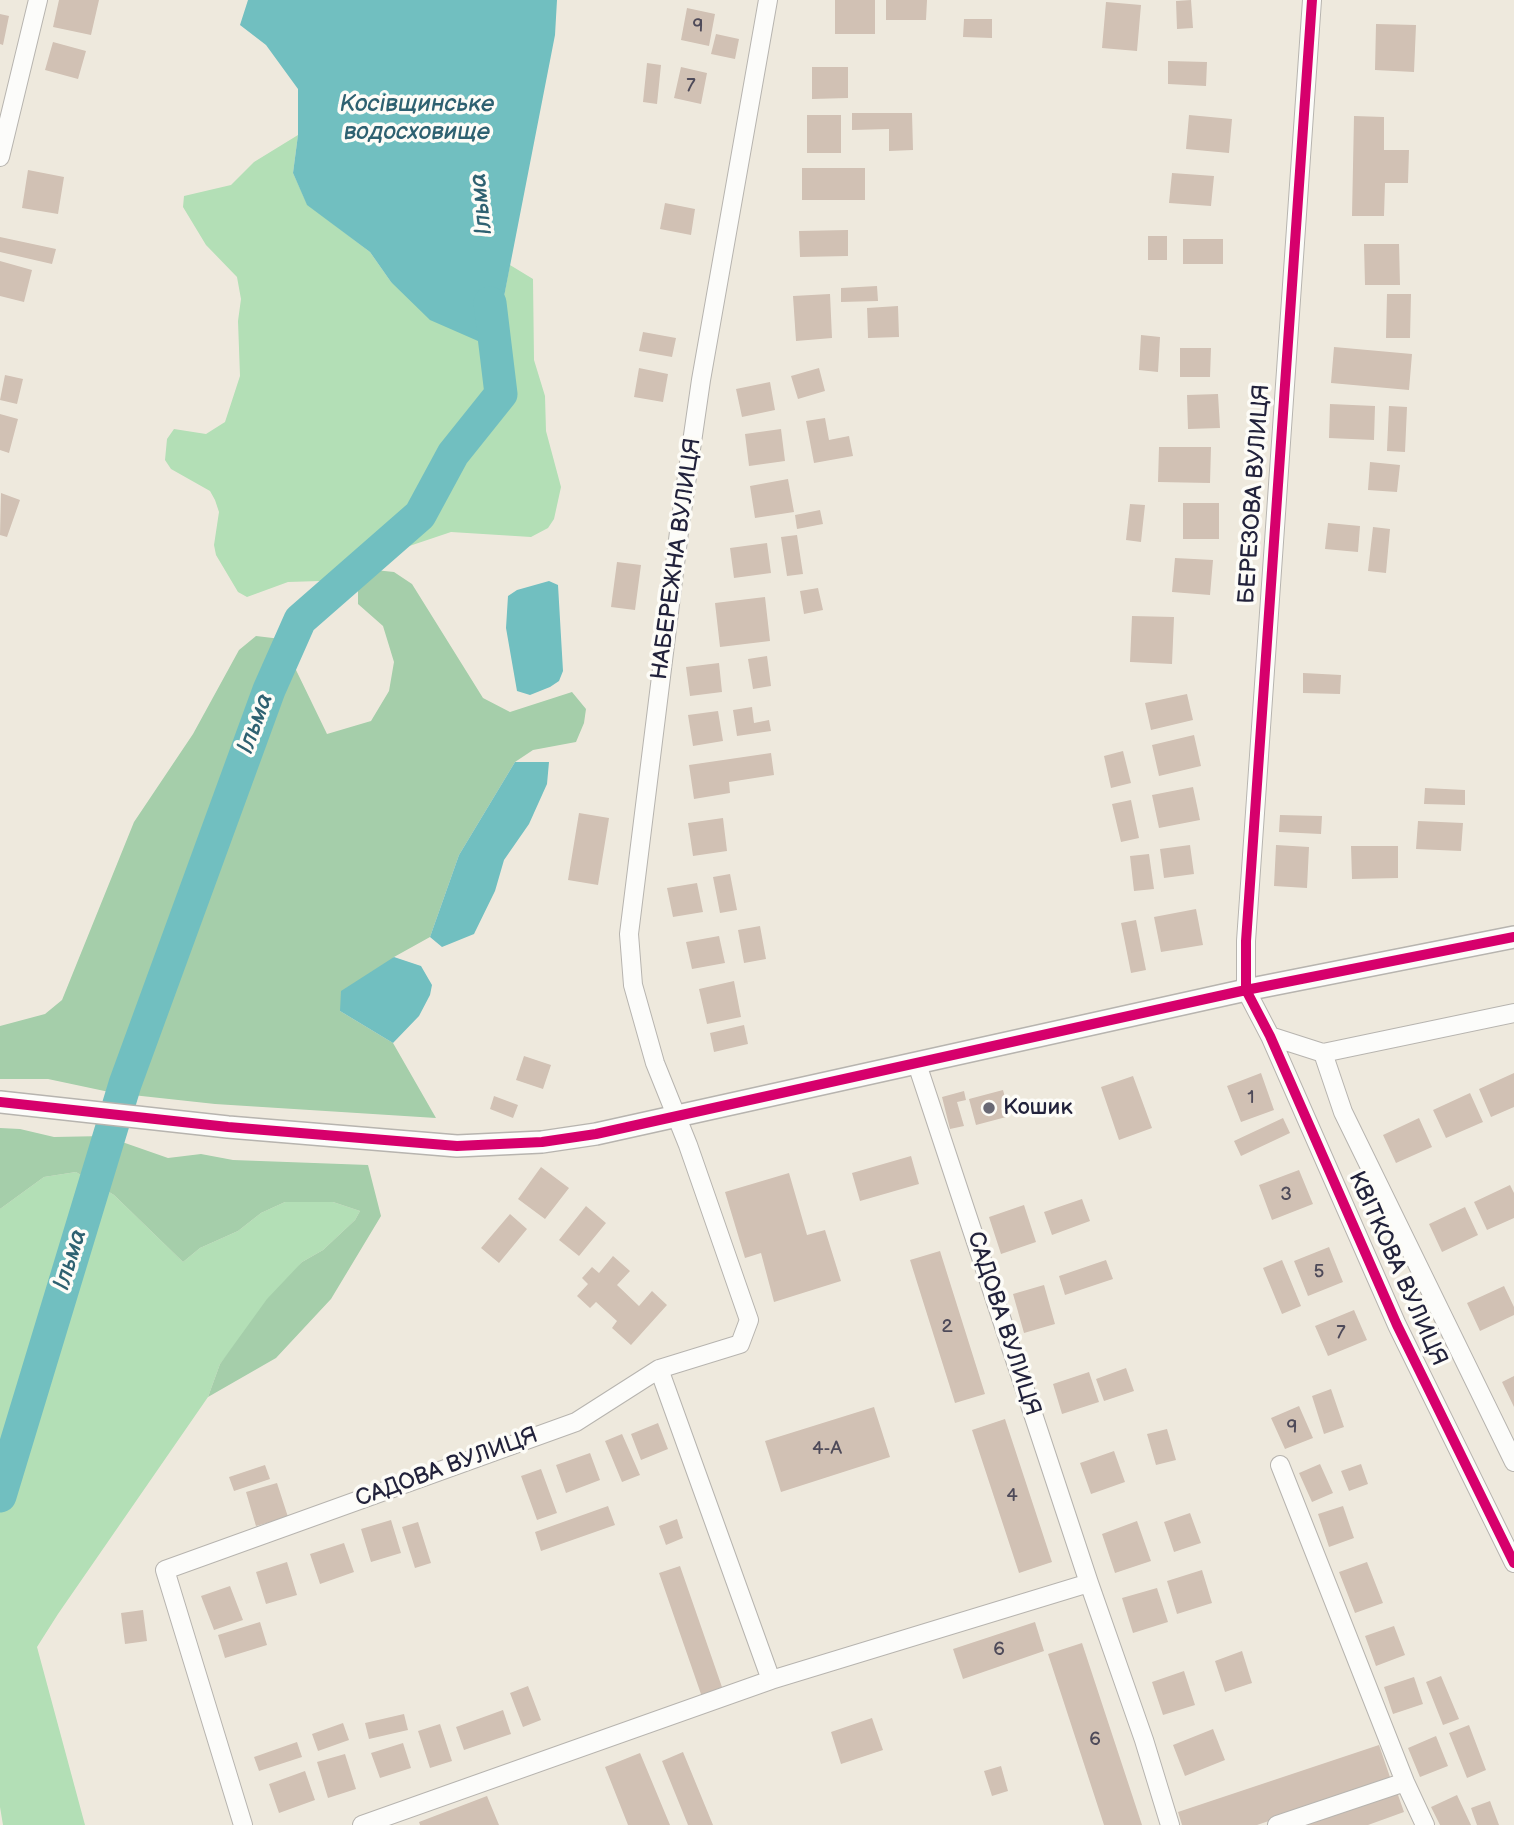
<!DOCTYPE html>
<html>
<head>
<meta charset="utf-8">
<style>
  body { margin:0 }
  canvas { display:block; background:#eee9dd }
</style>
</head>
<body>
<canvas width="1514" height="1825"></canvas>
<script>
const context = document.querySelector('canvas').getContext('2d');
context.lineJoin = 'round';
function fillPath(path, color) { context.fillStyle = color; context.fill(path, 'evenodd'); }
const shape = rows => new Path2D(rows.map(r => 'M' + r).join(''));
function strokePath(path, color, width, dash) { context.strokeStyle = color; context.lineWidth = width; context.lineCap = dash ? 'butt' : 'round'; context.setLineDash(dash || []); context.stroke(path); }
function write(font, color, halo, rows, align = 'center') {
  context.font = font + ' "Balsamiq Sans",sans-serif'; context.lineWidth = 7; context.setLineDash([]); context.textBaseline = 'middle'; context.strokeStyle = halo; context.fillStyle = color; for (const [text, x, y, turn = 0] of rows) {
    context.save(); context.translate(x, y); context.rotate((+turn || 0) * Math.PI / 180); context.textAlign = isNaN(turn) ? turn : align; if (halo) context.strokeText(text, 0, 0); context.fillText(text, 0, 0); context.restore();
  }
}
const green = shape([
  [298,135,293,173,307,204,370,252,391,282,494,348,510,265,533,279,534,360,545,396,546,431,561,487,554,519,548,528,531,537,451,532,338,570,320,581,288,582,247,597,238,592,216,555,214,545,219,512,215,500,210,491,171,469,165,460,167,439,174,429,206,434,225,422,240,376,238,321,241,299,237,277,206,245,183,207,184,196,231,185,254,162],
  [76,1172,114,1195,183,1262,200,1248,238,1231,261,1213,285,1202,333,1202,360,1211,355,1220,323,1250,302,1262,220,1364,208,1397,58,1614,37,1647,85,1825,3,1825,0,1807,0,1209,44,1177]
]);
const forest = shape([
  [375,570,394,572,412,584,483,698,510,712,572,692,586,709,584,723,576,742,533,750,515,762,459,855,430,937,394,957,340,1011,393,1043,436,1118,215,1104,114,1093,48,1079,0,1079,0,1026,45,1014,62,1000,134,822,193,734,239,650,256,636,281,639,327,734,371,721,389,691,394,662,383,626,358,604,358,581],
  [0,1128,20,1129,54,1137,105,1136,168,1158,201,1154,233,1160,368,1165,381,1216,331,1299,276,1358,208,1397,220,1364,267,1299,302,1262,323,1250,355,1220,360,1211,333,1202,285,1202,261,1213,238,1231,200,1248,183,1262,114,1195,76,1172,44,1177,0,1209]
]);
const water = shape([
  [248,0,557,0,555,35,494,348,430,320,391,282,370,252,307,205,293,173,298,135,298,89,266,45,240,25],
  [549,581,558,585,563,671,559,681,550,687,530,695,517,691,506,628,508,596,517,590],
  [515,762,549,762,547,784,529,824,504,860,495,891,474,934,442,947,430,937,459,855],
  [394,957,421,966,432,985,430,995,419,1016,393,1043,340,1011,341,991]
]);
const river = shape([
  [0,1496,125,1084,269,690,300,620,420,515,453,454,501,394,490,303]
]);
const building = shape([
  [59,0,99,0,91,35,53,27],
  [835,0,875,0,875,34,835,34],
  [886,0,927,0,926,20,886,20],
  [1191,0,1193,28,1177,29,1176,1],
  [1106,2,1141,5,1137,51,1102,48],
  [687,8,715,14,709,46,681,40],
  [0,14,9,16,3,45,0,44],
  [964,19,992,19,992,38,963,37],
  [1376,24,1416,25,1414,72,1375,70],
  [716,34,739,39,735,59,711,54],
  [53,42,86,51,78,79,45,70],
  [1168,61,1207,62,1206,86,1168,84],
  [647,63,661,65,657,104,643,102],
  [681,67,707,73,701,104,674,98],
  [812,67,848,67,848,98,812,99],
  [852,113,912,113,913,150,889,151,889,129,852,130],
  [807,115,841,115,841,153,807,153],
  [1189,115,1232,119,1229,153,1186,149],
  [1354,116,1384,117,1384,150,1409,150,1408,183,1385,183,1384,216,1352,216],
  [802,168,865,168,865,200,802,200],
  [28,170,64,177,58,214,22,208],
  [1172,173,1214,176,1211,206,1169,203],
  [665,203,695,209,691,235,660,229],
  [848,230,848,256,800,257,799,231],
  [1148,236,1167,236,1167,260,1148,260],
  [0,237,56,249,52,264,0,252],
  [1183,239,1223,239,1223,264,1183,264],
  [1364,244,1399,244,1400,285,1365,285],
  [0,261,32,270,24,302,0,296],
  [877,286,878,301,841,302,841,288],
  [830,294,832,338,796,341,793,296],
  [1387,294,1411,294,1410,338,1386,338],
  [898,306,899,337,868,338,867,308],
  [643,332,676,338,672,357,639,351],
  [1141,335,1160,337,1158,372,1139,370],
  [1334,347,1412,354,1409,390,1331,383],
  [1180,348,1211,348,1210,377,1180,377],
  [639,368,668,374,663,402,634,397],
  [819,368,825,391,798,399,791,376],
  [5,375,23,379,17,404,0,400],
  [770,382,775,410,742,417,736,389],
  [1218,394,1220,428,1188,429,1187,395],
  [1330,404,1375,406,1374,440,1329,438],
  [1389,406,1407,407,1405,452,1387,451],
  [0,414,18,419,9,453,0,450],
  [825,418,829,440,849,436,853,456,814,463,806,421],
  [781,429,785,461,749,466,745,434],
  [1159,447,1211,447,1210,483,1158,482],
  [1370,462,1400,465,1397,492,1368,490],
  [788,479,794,512,755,518,750,486],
  [1,493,20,500,7,537,0,535],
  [1183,503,1219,503,1219,539,1183,539],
  [1130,504,1145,505,1141,542,1126,540],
  [820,510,823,524,797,529,795,515],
  [1328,523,1360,526,1358,552,1325,549],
  [1373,527,1390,529,1386,573,1368,571],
  [797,535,803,574,787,576,781,537],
  [767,543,771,573,734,578,730,548],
  [1175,558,1213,560,1210,595,1172,592],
  [617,562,641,565,635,610,611,607],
  [818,588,823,610,804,614,800,591],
  [765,597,770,641,720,647,715,603],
  [1132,616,1174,617,1172,664,1130,662],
  [767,656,771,686,753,689,748,659],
  [719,663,722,692,690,696,686,667],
  [1303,673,1341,675,1340,694,1303,693],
  [1187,694,1193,720,1151,730,1145,703],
  [752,707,754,723,769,720,771,731,737,736,733,710],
  [718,711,723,741,693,746,688,715],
  [1194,735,1201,766,1159,776,1152,745],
  [1123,751,1131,783,1111,788,1104,756],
  [771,753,774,775,729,782,730,793,694,799,689,765],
  [1193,787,1200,820,1159,828,1152,795],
  [1425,788,1465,790,1465,805,1424,804],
  [1131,800,1139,838,1121,842,1112,804],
  [579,813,609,818,598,885,568,880],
  [1280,815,1322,816,1321,834,1279,832],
  [723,818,727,851,693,856,688,823],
  [1418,821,1463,823,1461,851,1416,849],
  [1190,845,1194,874,1164,878,1160,849],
  [1276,845,1309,847,1307,888,1274,886],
  [1351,846,1398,846,1398,878,1352,879],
  [1149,854,1154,889,1134,891,1130,856],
  [730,874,737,910,720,913,713,877],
  [697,883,703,912,673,917,667,888],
  [1196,909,1203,945,1161,952,1154,917],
  [1136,920,1146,970,1131,973,1121,923],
  [760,926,766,959,744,963,738,930],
  [719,936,725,963,692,969,686,942],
  [734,981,741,1017,707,1024,699,989],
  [744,1025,748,1044,714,1052,710,1033],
  [524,1056,551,1065,543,1089,516,1080],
  [1261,1073,1274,1110,1241,1122,1227,1086],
  [1514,1073,1514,1107,1491,1117,1479,1089],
  [1133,1076,1152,1128,1119,1140,1101,1087],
  [1003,1090,1010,1116,976,1125,969,1099],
  [964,1091,966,1100,957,1102,964,1126,950,1129,942,1097],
  [1470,1093,1483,1122,1446,1138,1433,1110],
  [494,1096,518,1105,513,1118,490,1109],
  [1283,1118,1290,1133,1241,1156,1234,1141],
  [1419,1118,1432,1147,1396,1163,1383,1135],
  [911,1156,919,1184,860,1201,852,1173],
  [541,1167,569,1188,545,1219,518,1199],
  [1299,1170,1313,1204,1272,1220,1259,1185],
  [789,1173,807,1235,825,1230,841,1281,774,1302,761,1253,745,1258,725,1192],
  [1510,1185,1514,1193,1514,1218,1487,1230,1474,1202],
  [1082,1199,1090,1221,1052,1235,1044,1212],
  [1024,1205,1036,1242,1001,1254,989,1217],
  [586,1206,606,1223,579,1256,559,1240],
  [1465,1207,1478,1235,1442,1252,1429,1224],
  [510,1214,527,1229,499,1263,481,1248],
  [1329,1247,1343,1282,1308,1296,1294,1261],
  [940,1251,985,1394,955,1403,910,1260],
  [613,1256,630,1271,617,1285,639,1306,652,1291,667,1305,631,1345,612,1328,617,1321,596,1302,590,1308,577,1296,588,1284,582,1278,592,1267,599,1273],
  [1106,1260,1113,1279,1065,1295,1059,1276],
  [1282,1260,1301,1306,1282,1314,1263,1268],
  [1044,1285,1055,1324,1024,1333,1013,1294],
  [1504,1286,1514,1307,1514,1315,1480,1331,1467,1303],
  [1354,1310,1367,1340,1328,1356,1315,1326],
  [1126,1368,1134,1391,1104,1401,1096,1379],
  [1089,1372,1099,1402,1062,1414,1053,1384],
  [1514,1376,1514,1407,1502,1382],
  [1331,1389,1344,1427,1324,1434,1312,1396],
  [1299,1406,1313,1438,1285,1449,1271,1418],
  [874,1407,890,1457,781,1492,765,1441],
  [1005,1419,1052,1562,1019,1573,972,1430],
  [658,1423,668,1449,641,1460,631,1434],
  [1167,1429,1176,1460,1156,1465,1147,1434],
  [622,1434,640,1475,622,1482,605,1441],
  [1114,1451,1125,1482,1091,1494,1080,1463],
  [590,1453,600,1480,566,1493,556,1465],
  [1320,1464,1333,1493,1312,1502,1299,1473],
  [1361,1464,1368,1484,1349,1491,1341,1471],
  [265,1465,270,1479,234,1491,229,1477],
  [541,1469,557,1513,537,1520,521,1476],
  [277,1483,288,1517,256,1526,246,1492],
  [608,1506,615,1525,541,1551,535,1532],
  [1343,1506,1354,1538,1329,1547,1318,1514],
  [1190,1513,1201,1543,1174,1552,1164,1522],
  [677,1519,683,1538,666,1545,659,1526],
  [391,1520,401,1553,371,1562,361,1529],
  [1137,1521,1151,1561,1115,1573,1102,1534],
  [418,1522,431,1563,415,1568,402,1527],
  [344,1543,354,1572,320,1584,310,1554],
  [287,1562,297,1595,266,1604,256,1572],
  [1367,1562,1383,1603,1355,1613,1339,1572],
  [680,1566,723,1690,702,1697,659,1573],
  [1202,1570,1212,1603,1177,1614,1167,1581],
  [230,1586,243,1620,214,1630,201,1596],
  [1157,1588,1168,1622,1133,1633,1122,1598],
  [143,1610,147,1641,125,1644,121,1613],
  [260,1622,267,1645,225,1658,218,1635],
  [1035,1622,1044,1651,963,1679,953,1649],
  [1394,1626,1405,1655,1376,1666,1365,1636],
  [1082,1643,1142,1825,1104,1825,1048,1654],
  [1242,1651,1252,1683,1225,1692,1215,1661],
  [1184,1671,1195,1705,1163,1715,1152,1682],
  [1441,1676,1459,1719,1443,1725,1426,1682],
  [1414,1677,1423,1704,1393,1714,1384,1687],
  [528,1686,541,1720,523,1727,510,1693],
  [503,1710,511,1734,464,1750,456,1727],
  [404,1714,408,1730,369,1739,365,1723],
  [872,1718,883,1750,841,1764,831,1732],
  [343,1723,349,1740,318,1751,312,1734],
  [440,1724,452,1761,430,1768,418,1731],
  [1469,1725,1486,1770,1467,1778,1449,1733],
  [1213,1729,1225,1760,1185,1776,1173,1745],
  [1436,1736,1448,1766,1420,1777,1408,1748],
  [297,1742,302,1757,259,1771,254,1757],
  [403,1743,411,1768,380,1778,371,1753],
  [1379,1745,1391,1780,1257,1825,1182,1825,1178,1812],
  [683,1752,713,1825,688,1825,662,1761],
  [640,1753,670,1825,628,1825,605,1767],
  [345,1754,356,1789,328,1798,317,1762],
  [1001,1766,1008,1791,992,1796,984,1771],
  [305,1771,315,1800,279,1813,269,1784],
  [1397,1792,1404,1812,1368,1825,1306,1825],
  [1457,1795,1471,1825,1440,1825,1431,1807],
  [487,1796,499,1825,420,1825,419,1822],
  [1490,1801,1499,1825,1477,1825,1471,1808]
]);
const minor = shape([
  [1312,0,1246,941,1246,990,1270,1036,1397,1325,1514,1563],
  [0,157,38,0],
  [1270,1036,1323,1053,1514,1013],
  [1323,1053,1343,1112,1514,1462],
  [917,1064,1089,1583,1144,1740,1170,1825],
  [659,1369,740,1344,749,1320,688,1145,655,1063,633,985,629,934,679,532,701,380,768,0],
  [1280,1465,1405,1782,1425,1825],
  [243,1825,165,1570,576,1422,659,1369,771,1680],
  [362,1825,771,1680,1089,1583],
  [1277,1825,1405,1782]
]);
const tertiary = shape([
  [0,1102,228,1127,457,1146,542,1142,596,1134,1246,990,1514,937]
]);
const cycleway = shape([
  [1312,0,1246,941,1246,990,1270,1036,1397,1325,1514,1563],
  [0,1102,228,1127,457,1146,542,1142,596,1134,1246,990,1514,937]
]);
const markers = [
  [989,1108,7,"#696874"]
];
const numberNames = [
  ["9",698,27],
  ["7",691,86],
  ["1",1251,1098],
  ["3",1286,1195],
  ["5",1319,1272],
  ["2",947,1327],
  ["7",1341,1333],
  ["9",1292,1428],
  ["4-А",827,1449],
  ["4",1012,1496],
  ["6",999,1650],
  ["6",1095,1740]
];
const streetNames = [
  ["БЕРЕЗОВА ВУЛИЦЯ",1255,494,-86],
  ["НАБЕРЕЖНА ВУЛИЦЯ",677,559,-82],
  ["КВІТКОВА ВУЛИЦЯ",1397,1269,66],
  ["САДОВА ВУЛИЦЯ",1003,1324,72],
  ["САДОВА ВУЛИЦЯ",447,1468,-20]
];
const poiNames = [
  ["Кошик",1003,1108]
];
const waterNames = [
  ["Косівщинське",417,105],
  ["водосховище",417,133],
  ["Ільма",482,204,-96],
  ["Ільма",256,724,-70],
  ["Ільма",71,1260,-73]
];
fillPath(green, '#b3dfb6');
fillPath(forest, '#a5ceaa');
fillPath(water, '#71bfc0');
strokePath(river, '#71bfc0', 33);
fillPath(building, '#d1c1b4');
strokePath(minor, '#b7b4af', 20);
strokePath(tertiary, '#b7b4af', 24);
strokePath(minor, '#fcfcfa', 18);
strokePath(tertiary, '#fcfcfa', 21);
strokePath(cycleway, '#d6006c', 10);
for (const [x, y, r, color] of markers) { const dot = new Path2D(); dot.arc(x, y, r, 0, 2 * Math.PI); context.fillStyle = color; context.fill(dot); strokePath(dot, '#fdfcf7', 2.5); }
write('19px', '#4e4a59', null, numberNames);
write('23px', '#22223b', '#fdfcf7', streetNames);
write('23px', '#22223b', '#fdfcf7', poiNames, 'left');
write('italic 24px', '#2e6171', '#fdfcf7', waterNames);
</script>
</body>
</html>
